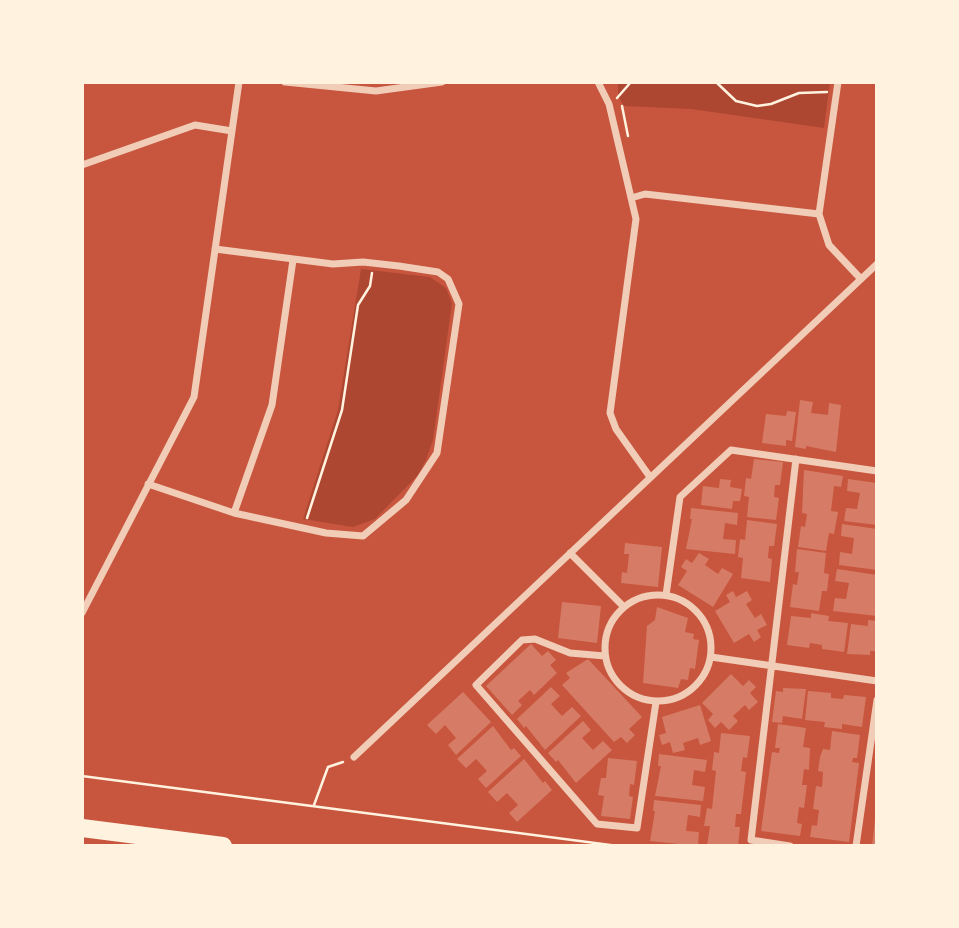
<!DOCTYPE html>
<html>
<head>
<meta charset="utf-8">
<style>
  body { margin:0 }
  #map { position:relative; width:959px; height:928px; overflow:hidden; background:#c8553d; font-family:Poppins,sans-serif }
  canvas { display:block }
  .frame { position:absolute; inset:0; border:84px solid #fff3e0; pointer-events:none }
</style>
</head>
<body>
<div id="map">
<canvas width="959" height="928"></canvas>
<div class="frame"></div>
</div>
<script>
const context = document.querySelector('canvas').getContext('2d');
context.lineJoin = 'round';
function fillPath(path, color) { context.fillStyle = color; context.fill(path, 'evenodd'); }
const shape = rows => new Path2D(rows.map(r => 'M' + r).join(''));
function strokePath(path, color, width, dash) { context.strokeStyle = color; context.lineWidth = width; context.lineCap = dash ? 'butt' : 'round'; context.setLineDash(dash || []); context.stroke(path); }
const green = shape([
  [618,82,830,82,824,128,691,109,624,106,618,96],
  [361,269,430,277,446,288,452,303,433,440,426,460,418,475,375,519,353,527,303,519,338,410]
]);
const building = shape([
  [800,400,813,402,811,413,828,415,829,403,841,405,836,452,806,446,806,449,795,447],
  [787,411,796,412,792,441,786,440,786,446,762,443,766,414,786,416],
  [754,459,783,462,780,485,775,485,774,497,779,498,776,520,747,517,749,497,744,496,746,478,751,479],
  [804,470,843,476,841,487,834,486,831,511,838,512,834,534,829,533,826,551,798,547,801,526,805,527,807,514,802,513],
  [720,479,731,480,730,487,742,489,740,501,733,501,732,509,701,505,703,486,719,488],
  [848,479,877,483,877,525,844,521,846,508,857,509,860,493,847,491],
  [691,508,738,513,737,525,725,523,723,539,736,540,735,554,686,549,692,519,690,519],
  [747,520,777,524,774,546,769,546,768,558,772,559,770,582,741,578,743,558,738,557,740,539,745,540],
  [842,524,877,529,877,570,839,565,840,552,852,554,854,538,841,536],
  [625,543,662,547,658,587,621,583,622,572,627,573,629,554,624,554],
  [797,549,826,553,824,573,829,574,827,591,822,591,819,611,790,607,793,584,797,585,799,572,795,572],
  [699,553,709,559,705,565,718,574,722,568,733,574,713,607,678,585,687,571,681,567,686,559,692,563],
  [837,569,877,575,877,616,833,611,835,598,846,599,849,583,835,581],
  [733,591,736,597,747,591,752,600,746,604,755,618,761,614,767,625,757,630,761,637,754,642,749,634,734,643,715,611,730,602,726,595],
  [562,602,601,606,597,643,558,638],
  [657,607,688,618,685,632,694,634,693,639,699,640,695,669,690,668,688,680,681,679,678,688,643,683,647,626,655,620],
  [811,613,829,616,828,621,848,623,844,652,822,649,822,645,810,643,809,648,787,645,791,616,811,618],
  [868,620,877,621,877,651,870,651,870,655,847,654,851,624,868,626],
  [531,644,542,656,548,651,556,660,550,665,557,673,534,695,530,690,518,701,522,705,512,715,486,686],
  [588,659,642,717,629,729,635,735,627,743,621,737,614,742,562,685,570,678,566,673],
  [731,674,743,686,749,680,756,687,750,693,758,702,749,710,745,705,733,716,738,721,729,730,721,722,715,728,708,720,713,714,702,703],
  [551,687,560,696,551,704,562,716,572,707,581,716,545,750,526,726,524,728,517,719],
  [783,688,806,689,802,719,783,716,782,723,772,722,776,691,783,692],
  [808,691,831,693,831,698,843,699,844,695,866,697,862,727,842,724,842,729,824,727,825,722,805,720],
  [463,692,491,722,456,755,448,745,456,738,445,725,436,734,427,725],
  [700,705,711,741,700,745,698,738,683,743,685,750,673,753,670,742,662,745,659,735,666,733,662,717],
  [583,721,591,730,582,738,593,750,603,741,612,750,576,783,558,760,556,762,548,753],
  [778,724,806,728,803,747,810,748,809,770,804,769,802,785,807,785,804,808,799,807,797,823,802,824,800,836,761,831,772,752,779,753,780,748,775,748],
  [493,726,511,750,514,748,521,756,486,788,478,779,487,771,476,759,466,768,457,759],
  [832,731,860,735,857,758,853,758,852,762,859,763,849,842,810,837,812,825,817,826,819,810,813,809,816,786,822,787,823,772,818,771,820,757,823,749,830,750],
  [721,733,750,736,747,758,743,757,741,771,746,772,741,814,736,814,735,827,740,827,738,846,707,846,710,826,704,826,707,808,712,809,716,771,712,770,714,752,719,753],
  [659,754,707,760,705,772,694,770,692,785,705,787,703,801,655,796,661,766,658,766],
  [608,758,637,761,634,785,630,784,629,796,633,797,630,819,601,816,604,796,598,795,601,778,606,778],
  [524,759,543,783,545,781,552,790,517,822,509,813,518,805,507,793,497,802,488,792],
  [654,800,701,805,700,817,688,815,686,831,699,832,698,846,650,841,655,811,653,811],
  [875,819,877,846,872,846]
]);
const path = shape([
  [716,82,736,101,757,106,771,104,799,93,827,92],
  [617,98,631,82],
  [622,106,628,136],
  [307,518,342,410,358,305,370,286,372,273],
  [82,776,618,846],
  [314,805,328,767,343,762]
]);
const minor = shape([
  [285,82,376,91,442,82],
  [598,82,609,104,636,219,610,413,616,429,650,477],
  [838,82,819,214,829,245,860,278],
  [82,165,195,125,232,131],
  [631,198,645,194,819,214],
  [148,484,234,513,326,533,363,536,406,500,437,453,459,304,448,279,438,272,399,266,363,262,333,264,215,249],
  [234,513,272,405,293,260],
  [570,553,624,607],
  '605 648a53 53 0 1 1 106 0a53 53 0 1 1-106 0Z',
  [666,595,680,497,731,450,877,471],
  [82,613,194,397,239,82],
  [605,656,570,653,535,639,522,640,476,685,597,824,637,828,656,702],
  [711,657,877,681],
  [354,757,877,264],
  [790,846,751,840,796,459],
  [856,846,877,700]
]);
const motorway = shape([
  [82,828,223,846]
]);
fillPath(green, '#ae4732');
fillPath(building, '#d67c66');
strokePath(path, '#fff3e0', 2.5);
strokePath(minor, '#f1ccb7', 7);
strokePath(motorway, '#fff3e0', 18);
</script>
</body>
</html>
